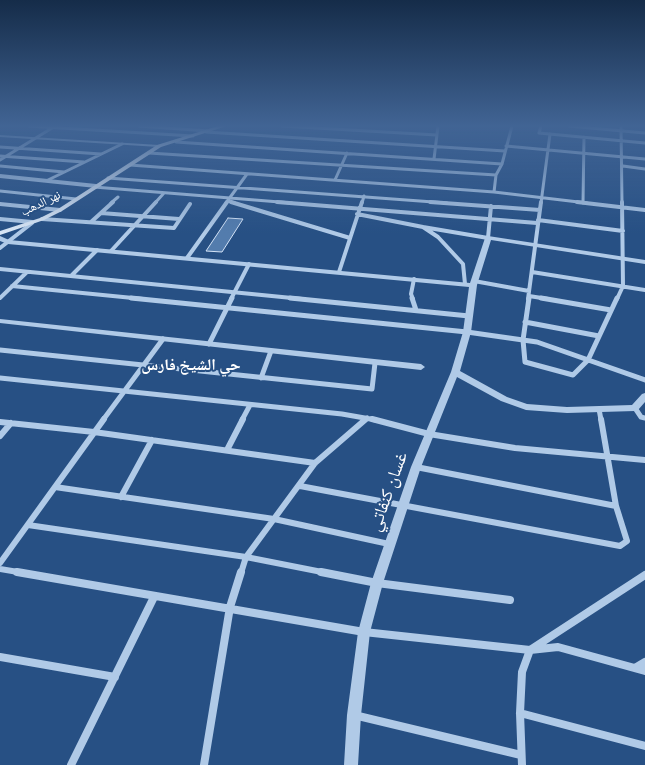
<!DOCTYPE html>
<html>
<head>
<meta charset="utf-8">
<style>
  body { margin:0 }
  canvas { display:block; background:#275084 }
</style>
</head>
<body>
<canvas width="645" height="765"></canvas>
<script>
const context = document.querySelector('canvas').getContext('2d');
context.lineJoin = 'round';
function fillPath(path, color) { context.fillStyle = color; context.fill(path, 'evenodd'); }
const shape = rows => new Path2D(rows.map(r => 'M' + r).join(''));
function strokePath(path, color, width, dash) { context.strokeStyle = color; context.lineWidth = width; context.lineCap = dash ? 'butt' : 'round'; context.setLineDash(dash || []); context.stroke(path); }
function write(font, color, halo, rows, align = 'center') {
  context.font = font + ' "Titillium Web","Noto Naskh Arabic",sans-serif'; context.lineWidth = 4; context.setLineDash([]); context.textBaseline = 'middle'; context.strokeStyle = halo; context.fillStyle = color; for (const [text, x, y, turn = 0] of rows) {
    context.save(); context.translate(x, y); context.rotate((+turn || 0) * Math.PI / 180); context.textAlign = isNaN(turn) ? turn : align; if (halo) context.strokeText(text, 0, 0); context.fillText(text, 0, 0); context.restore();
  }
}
const building = shape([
  [228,218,243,219,222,252,206,251,228,218]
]);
const minorFar4 = shape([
  [29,126,193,136],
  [139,126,209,131],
  [282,126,437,135],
  [541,126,539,133,645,143],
  [569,126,645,133],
  [621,126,622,203],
  [206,132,505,151],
  [176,142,502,164],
  [506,146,645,159],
  [0,147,101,154],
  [149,153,496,175],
  [0,156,84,162],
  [434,159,438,126],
  [0,160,52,128],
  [130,165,494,192,587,203],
  [0,166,64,172],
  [623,166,645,169],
  [108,178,447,203],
  [48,180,122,144],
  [335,180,347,153],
  [94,187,292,203],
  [0,191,76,199],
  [494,192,496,175,502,164,512,126],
  [228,201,235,203],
  [111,203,118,197],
  [155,203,164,193],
  [226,203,247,174],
  [362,203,364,196],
  [541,203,550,134],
  [583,203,584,137]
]);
const minorFar3 = shape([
  [231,202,350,238],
  [277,202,537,223],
  [430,202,540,210],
  [577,202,645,210],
  [0,204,60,210],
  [101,213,179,219],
  [357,214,423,227],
  [0,219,32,222],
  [42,219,174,228,190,204],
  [538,220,623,231],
  [91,222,113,202],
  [0,248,32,223],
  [111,251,156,202],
  [187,258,227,202],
  [0,269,302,299],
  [339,272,362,202],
  [532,272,645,290],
  [71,276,97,250],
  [474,281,529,291],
  [465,284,463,264,438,237,423,227,488,238,491,206],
  [12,286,143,299],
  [529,296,548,299],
  [0,298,27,272],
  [231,299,249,264],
  [413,299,411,294,414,279],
  [528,299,541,202],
  [617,299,623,286,622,202]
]);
const minorFar2 = shape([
  [131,298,467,332,537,342,645,380],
  [290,298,469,316],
  [412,298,416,310],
  [529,298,523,340,525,362,573,375,588,360,617,298],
  [541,298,611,310],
  [525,322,599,336],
  [209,344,232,298],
  [0,350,372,389,375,363],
  [0,378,342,414,376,420],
  [261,378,271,351],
  [635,408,641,417,645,418],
  [599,409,601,420],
  [103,420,163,339],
  [242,420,250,405],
  [364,420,367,418]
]);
const minorFar1 = shape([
  [372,419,429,434,515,448,645,460],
  [0,422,94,432,315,463],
  [0,436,11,423],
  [227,450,243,419],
  [416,467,616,506],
  [300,486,620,546,627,541,616,506,601,419],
  [55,487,274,519,389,544],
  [121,497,152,440],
  [28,525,246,557,327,573],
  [0,563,104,419],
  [0,569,24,573],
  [241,573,246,557,315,463,366,419]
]);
const minor = shape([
  [17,572,364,632,530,650,558,647,645,671],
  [321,572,377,583,510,600],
  [0,657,115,677],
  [635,668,645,662],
  [520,713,645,746],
  [354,715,521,755],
  [71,765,154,597],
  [204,765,230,607,241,572],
  [522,765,520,713,522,672,530,650,645,575]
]);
const tertiary = shape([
  [0,135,159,145,161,146,159,147,0,137,0,135],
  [0,174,96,184,99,186,96,188,0,178,0,174],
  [0,236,9,240,470,283,485,238,488,236,645,260,645,264,491,240,477,285,471,332,460,371,507,397,527,404,567,407,632,405,642,394,645,393,645,402,638,410,635,411,567,413,526,410,501,401,457,377,421,467,383,583,370,632,361,715,358,765,344,765,347,715,358,632,371,583,411,467,451,372,463,332,469,287,8,244,0,241,0,236],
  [0,319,421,364,425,367,421,370,0,323,0,319]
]);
const secondary = shape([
  [218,126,227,126,161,147,62,211,44,220,0,235,0,231,40,218,58,209,157,145,218,126]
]);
const farStreetnames = [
  ["نهر الدهب",41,204,-26]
];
const neighbourhoodNames = [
  ["حي الشيخ فارس",191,366]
];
const nearStreetnames = [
  ["غسان كنفاتي",389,492,-70]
];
fillPath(building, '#537cad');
strokePath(building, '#d4e3f6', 1);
strokePath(minorFar4, '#b0cae7', 3);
strokePath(minorFar3, '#b0cae7', 4);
strokePath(minorFar2, '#b0cae7', 5);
strokePath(minorFar1, '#b0cae7', 6);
strokePath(minor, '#b0cae7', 8);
fillPath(tertiary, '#b0cae7');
fillPath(secondary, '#dae7f6');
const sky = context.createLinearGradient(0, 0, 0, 233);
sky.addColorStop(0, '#152c49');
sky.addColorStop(0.54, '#416494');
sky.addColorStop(1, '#41649400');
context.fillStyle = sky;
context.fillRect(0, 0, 645, 233);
write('12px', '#fff', '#275084', farStreetnames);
write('bold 16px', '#fff', '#275084', neighbourhoodNames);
write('18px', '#fff', '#275084', nearStreetnames);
</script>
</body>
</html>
